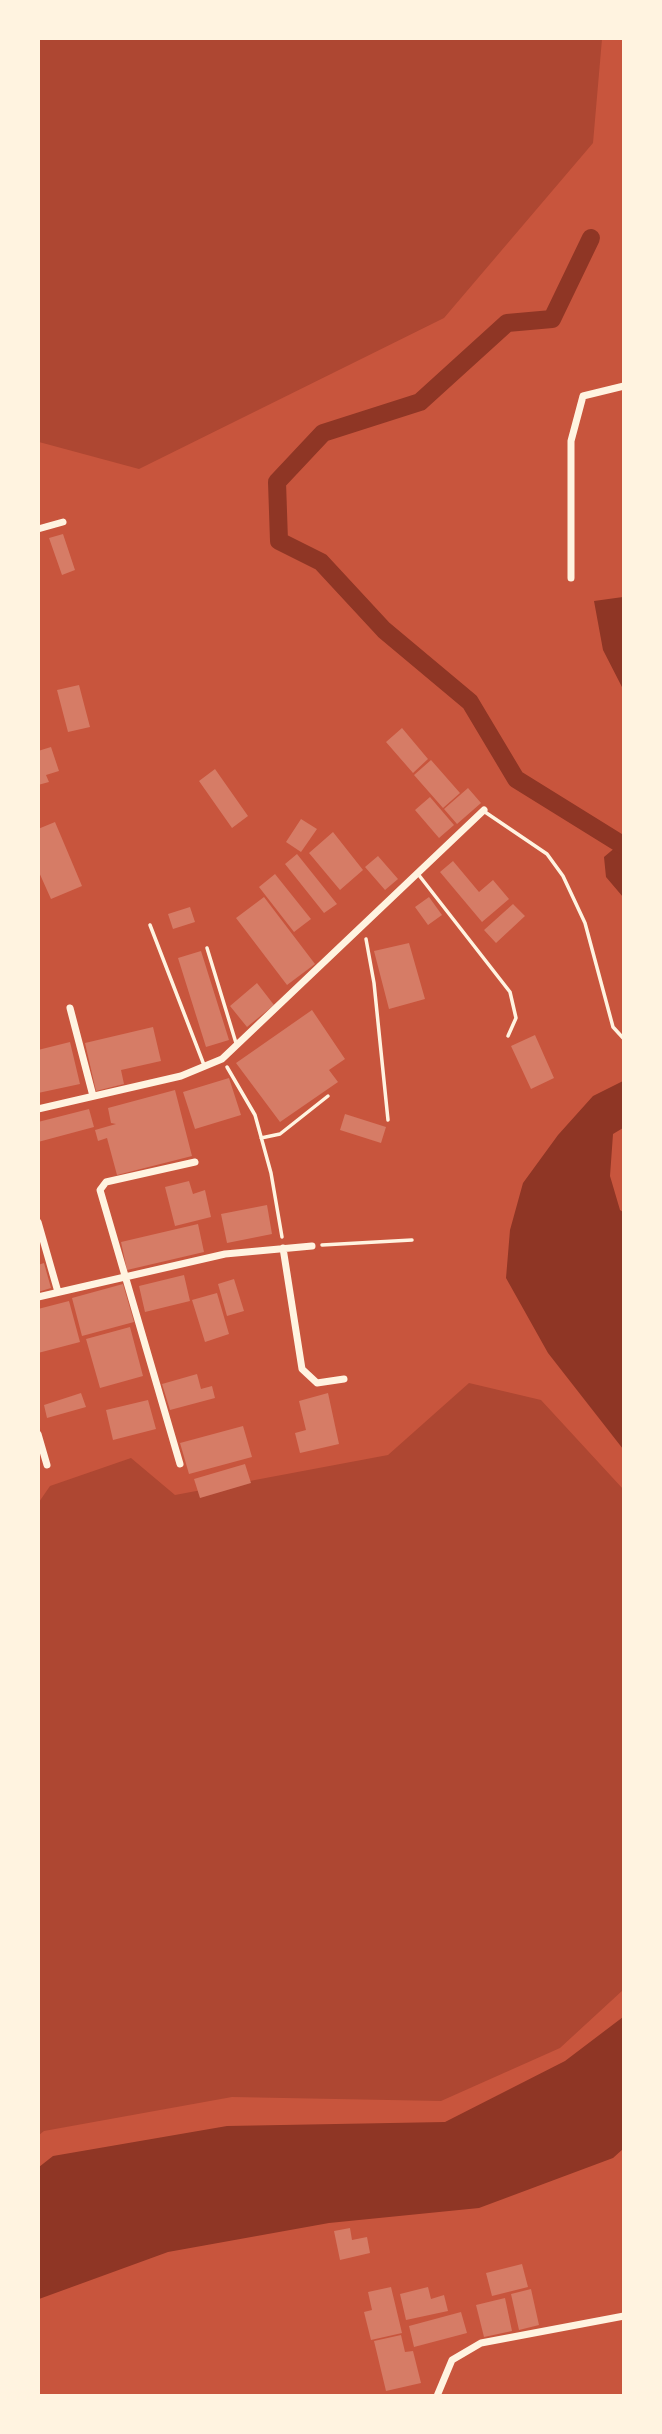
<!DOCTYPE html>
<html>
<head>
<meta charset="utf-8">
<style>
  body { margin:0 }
  #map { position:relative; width:662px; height:2434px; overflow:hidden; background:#c8553d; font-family:"Asap Condensed",sans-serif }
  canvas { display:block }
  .frame { position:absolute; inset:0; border:40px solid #fff3e0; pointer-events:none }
</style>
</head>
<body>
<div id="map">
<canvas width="662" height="2434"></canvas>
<div class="frame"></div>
</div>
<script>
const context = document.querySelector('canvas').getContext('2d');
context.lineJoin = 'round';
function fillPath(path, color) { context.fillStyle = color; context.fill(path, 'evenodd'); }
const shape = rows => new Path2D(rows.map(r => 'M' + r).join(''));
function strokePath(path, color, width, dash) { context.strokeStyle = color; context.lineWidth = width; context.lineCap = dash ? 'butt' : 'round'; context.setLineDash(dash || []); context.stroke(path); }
const green = shape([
  [38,39,602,39,593,143,444,318,139,469,39,442],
  [469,1383,541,1400,623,1489,623,1990,560,2048,441,2101,232,2097,44,2131,39,2135,39,1502,50,1486,131,1458,175,1495,388,1455]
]);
const water = shape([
  [623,597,624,597,623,689,603,650,594,601],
  [623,841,623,897,606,877,604,857],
  [623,1081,623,1128,613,1134,610,1176,620,1210,623,1212,623,1449,548,1353,506,1278,510,1230,523,1183,558,1135,593,1096],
  [623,2017,623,2149,613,2158,479,2208,329,2223,168,2252,39,2299,39,2167,53,2156,227,2126,445,2122,565,2061]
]);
const canal = shape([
  [591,238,552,319,507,323,420,402,323,433,277,482,279,541,321,562,384,630,470,702,516,779,624,846]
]);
const building = shape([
  [63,534,75,570,62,575,49,538],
  [79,685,90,727,68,732,57,690],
  [402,728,428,759,413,773,386,742],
  [51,747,59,771,46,775,49,782,38,785,38,751],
  [431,760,460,793,443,808,414,775],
  [215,769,248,816,232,828,199,781],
  [468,788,481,803,457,824,444,809],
  [430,797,454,825,439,838,415,810],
  [301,819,317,829,301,852,286,842],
  [55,822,82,886,51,899,38,870,38,829],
  [333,832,363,870,340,890,309,853],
  [297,854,337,904,324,913,285,864],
  [378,856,398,879,385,890,365,867],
  [453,861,479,892,493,880,509,899,482,922,440,872],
  [275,874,311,919,294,932,259,887],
  [264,897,315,964,287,985,236,918],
  [429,897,442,915,428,925,415,907],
  [513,904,525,916,496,943,484,930],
  [190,907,195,922,173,929,168,914],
  [409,943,425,999,389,1009,374,951],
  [201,951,229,1040,206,1047,178,958],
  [257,983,274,1005,247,1027,230,1006],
  [312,1010,345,1059,329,1070,338,1082,280,1122,236,1063],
  [153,1027,161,1061,121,1070,124,1084,96,1091,85,1043],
  [535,1035,554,1078,531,1089,511,1046],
  [70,1042,80,1084,38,1093,38,1050],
  [229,1078,241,1115,195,1129,183,1092],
  [175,1090,192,1156,117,1175,107,1138,98,1141,95,1130,116,1124,111,1123,108,1108],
  [89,1109,94,1127,38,1142,38,1122],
  [345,1114,386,1127,381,1143,340,1130],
  [189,1181,193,1194,205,1190,211,1217,175,1226,165,1187],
  [267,1205,272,1234,227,1243,221,1214],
  [198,1224,204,1252,127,1270,121,1242],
  [44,1263,51,1288,38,1292,38,1265],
  [184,1275,190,1301,145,1312,139,1286],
  [234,1279,244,1311,227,1316,218,1284],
  [123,1284,134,1322,82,1336,72,1298],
  [217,1293,229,1334,205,1342,192,1300],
  [69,1301,80,1342,38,1353,38,1309],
  [130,1327,143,1376,100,1388,86,1339],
  [197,1374,201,1389,212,1386,215,1398,170,1410,162,1384],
  [81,1393,86,1407,47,1418,44,1405],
  [328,1393,339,1444,300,1453,295,1433,306,1430,299,1401],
  [148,1400,156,1429,113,1440,106,1410],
  [243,1426,252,1457,189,1474,180,1443],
  [245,1464,251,1483,200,1498,194,1479],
  [350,2228,352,2240,367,2237,370,2253,340,2260,334,2231],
  [522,2264,528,2287,492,2296,486,2273],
  [391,2287,402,2333,371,2340,364,2312,372,2310,368,2292],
  [428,2287,431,2299,444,2295,448,2311,406,2320,400,2294],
  [531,2289,539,2325,519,2330,511,2294],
  [505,2298,512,2331,484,2337,476,2305],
  [461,2312,467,2333,414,2347,409,2326],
  [401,2335,405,2352,413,2351,421,2383,386,2391,374,2341]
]);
const path = shape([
  [366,939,374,983,388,1120],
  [227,1067,255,1115,271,1173,282,1237],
  [261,1138,280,1134,328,1096],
  [322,1245,412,1240]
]);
const service = shape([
  [485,812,547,854,563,876,585,923,613,1027,624,1039],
  [418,874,510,992,516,1018,508,1036],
  [150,925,204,1065],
  [207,948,236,1043]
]);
const minor = shape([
  [38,529,63,522],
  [571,578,571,441,583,396,624,386],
  [70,1008,93,1096],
  [38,1109,181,1076,222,1059,484,810],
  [38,1222,58,1292],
  [283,1248,302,1369,317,1383,344,1379],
  [38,1297,225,1254,312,1246],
  [38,1434,47,1465],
  [180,1464,100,1190,106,1182,195,1162],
  [437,2396,452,2360,481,2343,624,2316]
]);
fillPath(green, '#ae4732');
fillPath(water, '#8f3625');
strokePath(canal, '#8f3625', 18);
fillPath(building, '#d67c66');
strokePath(path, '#fff3e0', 3.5);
strokePath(service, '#fff3e0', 3.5);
strokePath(minor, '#fff3e0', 7);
</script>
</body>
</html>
